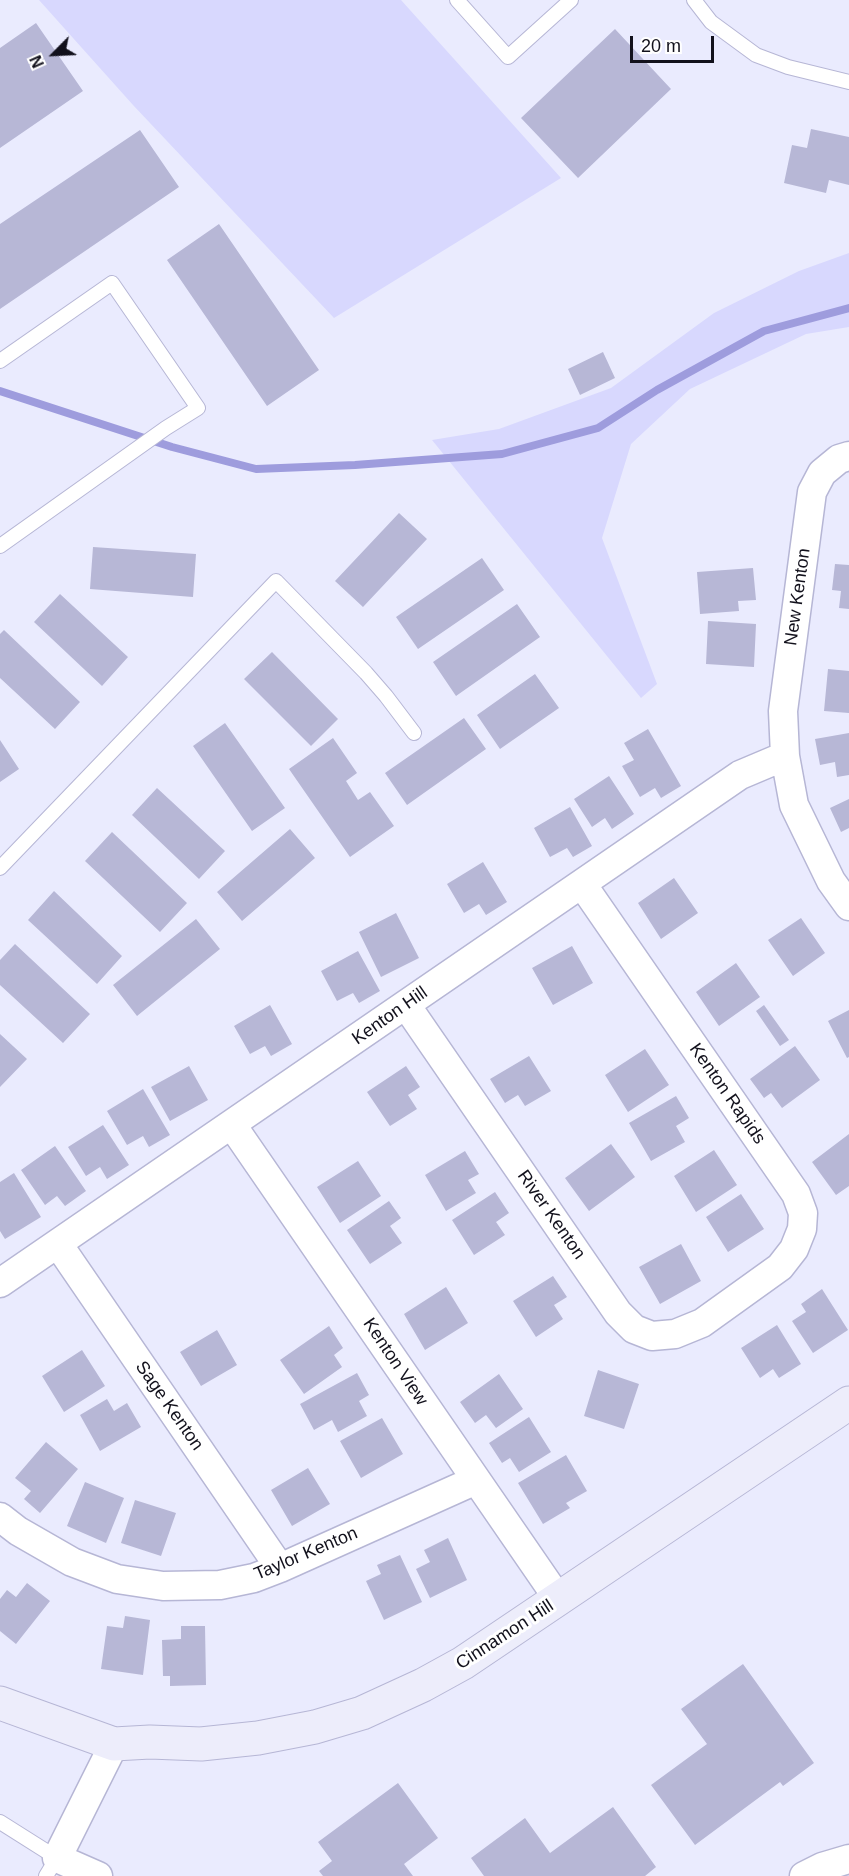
<!DOCTYPE html>
<html>
<head>
<meta charset="utf-8">
<style>
  body { margin:0 }
  #map { position:relative; width:849px; height:1876px; overflow:hidden; background:#eaebfe; font-family:Helvetica,sans-serif }
  canvas { display:block }
  .north { position:absolute; left:24px; top:24px; width:60px; height:60px; -webkit-text-stroke:4px #fff; paint-order:stroke; rotate:246deg; font-size:16px; font-weight:700; line-height:24px; text-align:center; color:#12111c }
  .north::after { content:''; display:block; margin:auto; width:21px; height:27px; background:#12111c; clip-path:polygon(50% 0,100% 100%,50% 72%,0 100%) }
  .scale { position:absolute; left:630px; top:36px; width:84px; height:27px; box-sizing:border-box; border:3px solid #12111c; border-top:0; padding-left:8px; font-size:18px; line-height:21px; white-space:nowrap; color:#12111c; -webkit-text-stroke:4px #fff; paint-order:stroke }
</style>
</head>
<body>
<div id="map">
<canvas width="849" height="1876"></canvas>
<div class="north">N</div>
<div class="scale">20 m</div>
</div>
<script>
const context = document.querySelector('canvas').getContext('2d');
context.lineJoin = 'round';
function fillPath(path, color) { context.fillStyle = color; context.fill(path, 'evenodd'); }
const shape = rows => new Path2D(rows.map(r => 'M' + r).join(''));
function strokePath(path, color, width, dash) { context.strokeStyle = color; context.lineWidth = width; context.lineCap = dash ? 'butt' : 'round'; context.setLineDash(dash || []); context.stroke(path); }
function write(font, color, halo, rows, align = 'center') {
  context.font = font + ' Helvetica,sans-serif'; context.lineWidth = 6; context.setLineDash([]); context.textBaseline = 'middle'; context.strokeStyle = halo; context.fillStyle = color; for (const [text, x, y, turn = 0] of rows) {
    context.save(); context.translate(x, y); context.rotate((+turn || 0) * Math.PI / 180); context.textAlign = isNaN(turn) ? turn : align; if (halo) context.strokeText(text, 0, 0); context.fillText(text, 0, 0); context.restore();
  }
}
const green = shape([
  [39,0,401,0,561,178,334,318,133,105],
  [849,253,849,327,806,334,690,389,631,444,602,538,657,684,641,698,432,440,499,429,611,388,714,313,799,271]
]);
const stream = shape([
  [0,391,172,447,256,469,355,465,502,454,598,428,657,390,764,331,849,308]
]);
const building = shape([
  [36,23,83,91,0,148,0,48],
  [615,29,671,89,578,178,521,118],
  [811,129,849,137,849,185,829,180,826,193,784,183,792,145,807,148],
  [140,130,179,187,0,309,0,224],
  [219,224,319,370,267,406,167,260],
  [603,352,615,378,580,395,568,369],
  [399,513,427,539,363,607,335,581],
  [93,547,196,554,193,597,90,589],
  [482,558,504,590,418,649,396,617],
  [835,564,849,565,849,609,839,608,841,591,832,590],
  [753,568,756,600,738,601,739,611,700,614,697,572],
  [60,594,128,657,102,686,34,622],
  [517,604,540,637,456,696,433,662],
  [708,621,756,624,754,667,706,664],
  [4,630,80,702,55,729,0,678,0,634],
  [272,652,338,719,311,746,244,679],
  [828,669,849,671,849,713,824,711],
  [535,674,559,708,500,749,477,715],
  [464,718,486,749,407,805,385,773],
  [225,723,285,808,252,831,193,746],
  [648,729,681,786,661,798,655,788,640,797,622,766,634,760,624,743],
  [849,733,849,775,837,777,835,762,820,765,815,739],
  [333,738,357,773,346,781,358,800,370,792,394,826,350,857,289,769],
  [0,740,19,769,0,782],
  [609,776,634,814,612,829,605,818,592,827,574,799],
  [157,788,225,851,199,879,132,815],
  [849,799,849,828,841,832,830,808],
  [570,807,592,846,573,857,567,848,550,857,534,828],
  [290,829,315,858,242,921,217,892],
  [112,832,187,903,160,932,85,861],
  [483,862,507,902,486,915,479,904,464,913,447,884],
  [674,878,698,913,661,939,638,903],
  [54,891,122,956,97,984,28,920],
  [396,913,419,958,381,977,359,932],
  [801,918,825,953,793,976,768,940],
  [196,919,220,949,137,1016,113,985],
  [15,944,90,1014,63,1043,0,985,0,960],
  [572,946,593,983,553,1005,532,968],
  [358,951,380,991,359,1003,353,993,337,1001,321,971],
  [736,963,760,997,719,1026,696,992],
  [270,1005,292,1044,271,1056,265,1046,250,1054,234,1026],
  [764,1005,789,1040,780,1046,756,1011],
  [849,1010,849,1057,847,1058,828,1021],
  [0,1034,27,1059,0,1087],
  [795,1046,820,1080,782,1108,771,1093,764,1098,750,1079],
  [645,1049,669,1085,628,1112,605,1075],
  [529,1056,551,1091,525,1106,518,1095,505,1103,490,1079],
  [189,1066,208,1100,170,1121,151,1087],
  [406,1066,420,1087,408,1095,417,1109,390,1126,367,1092],
  [143,1089,170,1135,149,1147,143,1136,127,1145,107,1111],
  [676,1096,689,1118,676,1126,685,1142,651,1161,629,1123],
  [103,1125,129,1165,107,1179,100,1167,86,1176,68,1147],
  [849,1134,849,1186,836,1195,812,1162],
  [611,1144,635,1177,589,1211,565,1178],
  [55,1146,86,1191,65,1206,57,1196,45,1205,21,1170],
  [714,1150,737,1185,696,1212,674,1176],
  [465,1151,479,1174,468,1180,476,1193,446,1211,425,1175],
  [358,1161,381,1196,340,1223,317,1187],
  [14,1173,41,1217,5,1239,0,1231,0,1182],
  [495,1192,509,1213,496,1222,505,1235,474,1255,452,1220],
  [741,1194,764,1229,728,1252,706,1217],
  [389,1201,401,1218,390,1226,402,1243,370,1264,347,1230],
  [681,1244,701,1281,660,1304,639,1267],
  [553,1276,567,1297,554,1305,563,1319,536,1337,513,1301],
  [446,1287,468,1323,425,1350,404,1314],
  [822,1289,848,1330,813,1353,792,1321,806,1312,801,1304],
  [777,1325,801,1364,779,1378,773,1369,760,1378,741,1348],
  [329,1326,343,1348,334,1355,342,1367,304,1394,280,1360],
  [217,1330,237,1365,201,1386,180,1352],
  [82,1350,105,1386,64,1412,42,1376],
  [598,1370,639,1384,624,1429,584,1416],
  [357,1373,369,1395,359,1401,367,1416,338,1432,332,1420,314,1430,300,1404],
  [499,1374,523,1409,496,1428,486,1415,475,1423,460,1402],
  [107,1399,114,1411,127,1403,141,1427,100,1451,80,1415],
  [529,1417,551,1452,519,1472,510,1458,502,1463,489,1443],
  [382,1418,403,1454,361,1478,340,1441],
  [46,1442,78,1469,40,1513,24,1499,31,1491,15,1478],
  [566,1455,587,1491,566,1503,570,1508,543,1524,518,1483],
  [308,1468,330,1504,292,1526,271,1490],
  [85,1482,124,1498,106,1543,67,1526],
  [135,1500,176,1513,161,1556,121,1543],
  [448,1538,467,1580,430,1598,416,1569,430,1562,424,1550],
  [400,1555,422,1602,384,1620,366,1581,381,1574,377,1565],
  [27,1583,50,1601,16,1644,0,1631,0,1599,7,1590,16,1597],
  [125,1616,150,1620,143,1675,101,1669,107,1626,123,1628],
  [181,1626,205,1626,206,1685,170,1686,170,1676,163,1676,162,1640,181,1639],
  [743,1664,814,1763,783,1786,780,1782,695,1845,651,1785,707,1744,681,1709],
  [398,1783,438,1838,404,1864,413,1876,323,1876,319,1871,332,1861,318,1842],
  [613,1807,656,1867,645,1876,484,1876,471,1858,525,1818,550,1853]
]);
const lane = shape([
  [457,0,508,57,571,0],
  [694,0,711,22,756,55,788,67,849,82],
  [0,361,112,283,198,408,166,428,0,546],
  [0,868,276,581,366,673,386,696,414,733],
  [0,1822,57,1858,46,1876]
]);
const street = shape([
  [849,456,839,459,822,473,812,492,783,711,785,756,794,805,831,881,849,906],
  [406,1005,618,1313,634,1329,652,1336,675,1334,702,1323,780,1267,794,1249,802,1229,803,1213,796,1194,582,884],
  [232,1125,559,1600],
  [58,1244,280,1568],
  [0,1283,740,775,785,756],
  [0,1517,18,1531,72,1562,117,1579,163,1586,220,1585,254,1578,280,1568,476,1480],
  [98,1876,57,1858,114,1744],
  [804,1876,822,1867,849,1859]
]);
const secondary = shape([
  [0,1703,114,1744,150,1742,201,1744,258,1738,315,1727,362,1713,423,1685,463,1663,849,1403]
]);
const streetNames = [
  ["New Kenton",798,597,-82],
  ["Kenton Hill",390,1016,-35],
  ["Kenton Rapids",727,1094,55],
  ["River Kenton",551,1215,55],
  ["Kenton View",395,1362,56],
  ["Sage Kenton",169,1406,55],
  ["Taylor Kenton",306,1554,-23],
  ["Cinnamon Hill",505,1635,-33]
];
fillPath(green, '#d8d8fe');
strokePath(stream, '#9e9cdd', 8);
fillPath(building, '#b7b7d6');
strokePath(lane, '#b6b6d5', 16);
strokePath(street, '#b6b6d5', 31);
strokePath(secondary, '#b6b6d5', 35);
strokePath(lane, '#fff', 14);
strokePath(street, '#fff', 28);
strokePath(secondary, '#ededfb', 33);
write('18px', '#12111c', '#fff', streetNames);
</script>
</body>
</html>
